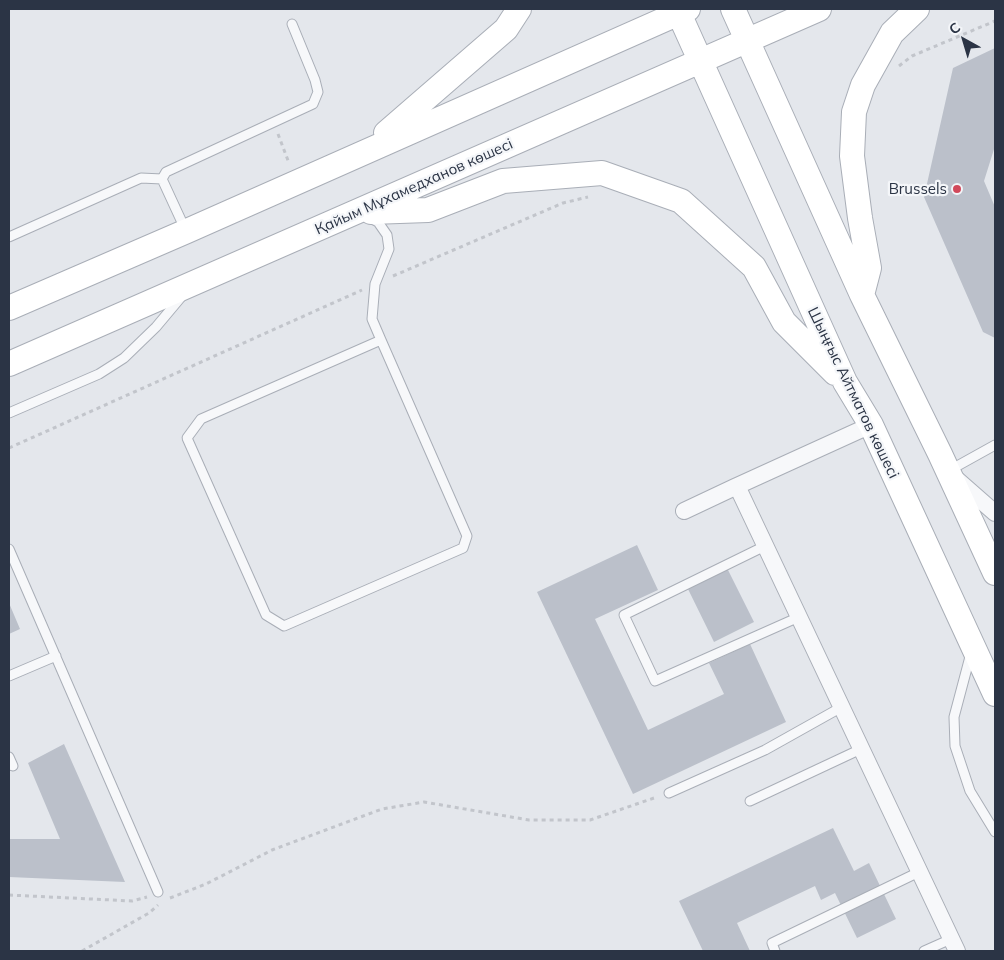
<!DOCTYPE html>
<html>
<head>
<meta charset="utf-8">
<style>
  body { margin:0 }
  #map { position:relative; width:1004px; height:960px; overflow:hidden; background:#e4e7ec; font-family:Mulish,sans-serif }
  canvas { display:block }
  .frame { position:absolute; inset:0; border:10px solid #2b3445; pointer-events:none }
  .north { position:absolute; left:939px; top:15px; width:50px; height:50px; -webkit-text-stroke:4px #f4f6f9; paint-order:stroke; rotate:321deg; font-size:14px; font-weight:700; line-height:20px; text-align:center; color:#2b3445 }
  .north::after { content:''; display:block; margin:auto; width:18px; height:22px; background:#2b3445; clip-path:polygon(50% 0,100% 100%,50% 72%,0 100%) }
</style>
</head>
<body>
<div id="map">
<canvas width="1004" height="960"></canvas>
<div class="frame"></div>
<div class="north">С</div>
</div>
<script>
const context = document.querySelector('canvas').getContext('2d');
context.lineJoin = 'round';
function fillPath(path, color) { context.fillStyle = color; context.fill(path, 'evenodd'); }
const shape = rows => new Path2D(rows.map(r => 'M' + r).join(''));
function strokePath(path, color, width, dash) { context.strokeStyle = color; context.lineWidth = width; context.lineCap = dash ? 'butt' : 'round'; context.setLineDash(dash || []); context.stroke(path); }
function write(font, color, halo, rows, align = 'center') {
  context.font = font + ' Mulish,sans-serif'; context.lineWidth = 4.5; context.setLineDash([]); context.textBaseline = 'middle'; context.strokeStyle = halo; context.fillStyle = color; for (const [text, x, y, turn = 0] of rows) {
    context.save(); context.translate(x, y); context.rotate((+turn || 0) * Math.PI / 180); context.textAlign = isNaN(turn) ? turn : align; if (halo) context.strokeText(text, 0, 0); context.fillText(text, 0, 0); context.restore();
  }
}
const building = shape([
  [995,48,995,146,984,181,995,207,995,338,983,332,924,197,953,68],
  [637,545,658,590,595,619,648,730,724,694,709,663,750,644,786,722,633,794,537,592],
  [727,568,754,622,714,642,687,587],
  [9,603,20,629,9,634],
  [64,744,125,882,9,877,9,839,60,839,28,763],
  [833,828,854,871,869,863,896,919,857,938,835,893,821,900,815,886,737,923,750,951,703,951,679,901]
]);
const path = shape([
  [899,66,912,56,995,21],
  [278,134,289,163],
  [393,276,563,203,588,197],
  [9,448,362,290],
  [9,895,132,901,147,897],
  [170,898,206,884,272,850,382,809,424,802,529,820,590,820,657,797],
  [82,951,149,913,158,905]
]);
const service = shape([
  [162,179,166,172,313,104,318,92,315,80,292,24],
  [370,218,378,222,387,235,389,249,375,284,372,319,381,340,467,536,463,548,284,626,266,615,187,438,201,419,381,340],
  [9,237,141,178,162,179,186,231],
  [9,413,99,374,124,358,156,327,182,296],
  [950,470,995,445],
  [765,546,624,615,655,681,799,617],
  [9,549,158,892],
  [971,653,954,717,955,746,970,791,995,832],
  [9,676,56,656],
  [9,757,13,766,9,765],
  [669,793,765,750,840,708],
  [750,801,861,749],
  [775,951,772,943,919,872],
  [924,951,951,939]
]);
const minor = shape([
  [871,425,737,486,957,951],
  [954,477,995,513],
  [684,511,737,486]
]);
const secondary = shape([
  [677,9,845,382,871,425,995,694],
  [733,9,862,295,940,454,995,573],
  [386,133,506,29,519,9],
  [371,212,428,210,503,181,602,173,681,201,754,267,784,322,835,373],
  [862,295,869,268,860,218,852,156,854,112,863,85,892,33,917,9],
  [9,308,187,231,688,9],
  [9,364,819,9]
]);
const markers = [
  [957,189,5,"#d1495b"]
];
const streetNames = [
  ["Қайым Мұхамедханов көшесі",414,187,-24],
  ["Шыңғыс Айтматов көшесі",853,393,64]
];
const poiNames = [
  ["Brussels",947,189]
];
fillPath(building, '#bbc0ca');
strokePath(service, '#a9aeb7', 11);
strokePath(minor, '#a9aeb7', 18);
strokePath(secondary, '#a9aeb7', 26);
strokePath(path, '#c2c5cb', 3, [4, 4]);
strokePath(service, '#f7f8fa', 9);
strokePath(minor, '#f7f8fa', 16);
strokePath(secondary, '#fff', 24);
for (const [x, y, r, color] of markers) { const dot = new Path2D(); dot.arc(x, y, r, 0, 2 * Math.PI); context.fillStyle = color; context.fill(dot); strokePath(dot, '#f4f6f9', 2); }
write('15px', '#2b3445', '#f4f6f9', streetNames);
write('15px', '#2b3445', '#f4f6f9', poiNames, 'right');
</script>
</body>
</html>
